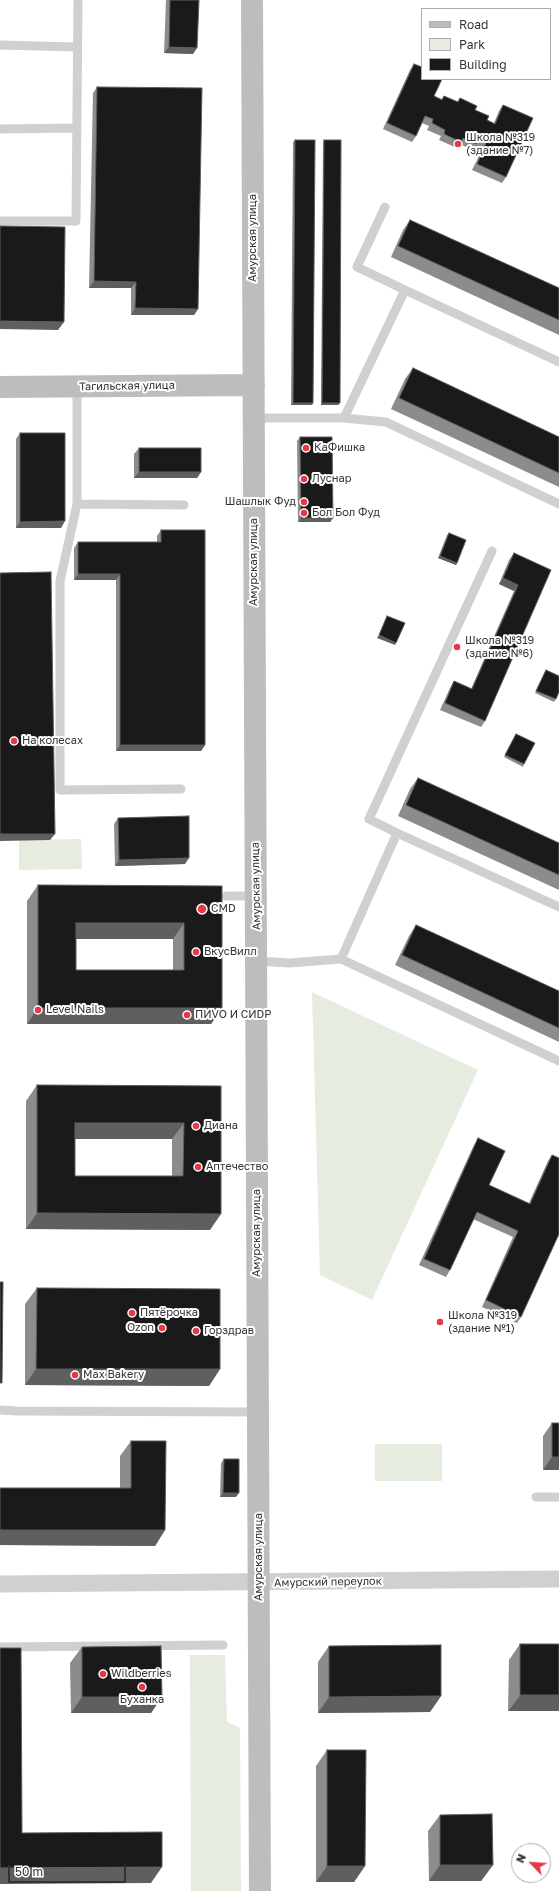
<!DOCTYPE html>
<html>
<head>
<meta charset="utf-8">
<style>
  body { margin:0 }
  #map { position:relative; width:559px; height:1891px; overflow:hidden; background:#fff; font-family:"Golos Text",sans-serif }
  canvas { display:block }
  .legend { position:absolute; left:421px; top:8px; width:130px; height:72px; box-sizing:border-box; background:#fff; border:1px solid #adadad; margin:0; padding:5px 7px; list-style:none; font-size:12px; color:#333 }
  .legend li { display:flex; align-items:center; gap:8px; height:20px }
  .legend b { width:20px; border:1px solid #adadad }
  .north { position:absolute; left:511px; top:1843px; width:40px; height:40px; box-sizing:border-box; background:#fff; border:1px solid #adadad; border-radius:50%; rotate:295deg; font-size:11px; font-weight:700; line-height:16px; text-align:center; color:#333 }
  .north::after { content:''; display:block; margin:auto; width:14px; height:18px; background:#e63946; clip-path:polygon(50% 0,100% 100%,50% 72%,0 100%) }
  .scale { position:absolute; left:8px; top:1865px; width:118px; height:18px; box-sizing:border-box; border:2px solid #333; border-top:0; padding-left:5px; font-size:12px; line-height:14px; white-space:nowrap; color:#333; -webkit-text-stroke:3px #fff; paint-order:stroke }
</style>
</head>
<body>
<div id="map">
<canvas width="559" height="1891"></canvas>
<ul class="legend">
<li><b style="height:5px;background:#bdbdbd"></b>Road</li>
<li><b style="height:11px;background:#e6ecdf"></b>Park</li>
<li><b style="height:11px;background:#1a1a1a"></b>Building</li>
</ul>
<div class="north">N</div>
<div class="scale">50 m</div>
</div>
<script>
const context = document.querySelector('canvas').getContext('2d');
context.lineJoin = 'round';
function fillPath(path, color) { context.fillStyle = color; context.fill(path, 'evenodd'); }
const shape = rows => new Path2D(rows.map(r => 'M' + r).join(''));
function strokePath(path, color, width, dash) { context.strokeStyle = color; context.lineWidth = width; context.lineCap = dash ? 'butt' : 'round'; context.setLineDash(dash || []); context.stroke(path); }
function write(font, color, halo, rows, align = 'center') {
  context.font = font + ' "Golos Text",sans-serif'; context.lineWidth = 4; context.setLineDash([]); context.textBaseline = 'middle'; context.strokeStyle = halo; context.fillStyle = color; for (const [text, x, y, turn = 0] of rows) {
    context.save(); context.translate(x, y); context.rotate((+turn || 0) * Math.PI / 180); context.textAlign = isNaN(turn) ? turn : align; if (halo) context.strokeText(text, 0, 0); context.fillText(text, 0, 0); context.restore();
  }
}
const green = shape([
  [81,839,82,869,19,870,19,840],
  [312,992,478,1070,372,1300,320,1275],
  [375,1444,442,1444,442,1481,375,1481],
  [190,1655,225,1655,227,1722,240,1728,241,1891,191,1891]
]);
const lane = shape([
  [0,45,77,47],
  [0,129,76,128],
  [385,207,357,267,405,290],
  [0,221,76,221,78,0],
  [77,386,77,504,60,581,60,790,181,789],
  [254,418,344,418,386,422,559,504],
  [344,418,405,290,559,362],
  [77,504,184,505],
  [397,833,369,819,492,551],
  [226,896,256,896],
  [341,959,397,833,559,907],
  [257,961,289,963,341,959,559,1061],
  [0,1410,17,1411,258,1412],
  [536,1497,559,1497],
  [0,1647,223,1645]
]);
const street = shape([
  [0,1584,559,1579]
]);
const secondary = shape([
  [252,0,260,1891],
  [0,387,254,385]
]);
const wall = shape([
  [166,0,199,0,193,54,164,53],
  [414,64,434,96,442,99,444,96,457,102,460,98,475,110,487,120,494,123,499,111,503,105,506,177,502,183,472,170,482,150,474,146,472,150,460,144,457,148,439,140,441,136,427,130,429,126,422,123,416,136,412,142,383,129,410,70],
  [97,87,198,309,194,315,131,315,131,288,89,288,93,93],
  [295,140,313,403,312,405,291,405,293,142],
  [324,140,340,403,338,405,321,405,323,142],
  [410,220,559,288,559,335,391,257,403,230],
  [413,368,559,437,559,487,391,409,405,379],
  [20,433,61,528,16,528,16,439],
  [300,437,333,518,330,522,298,522,297,441],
  [139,448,201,472,197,478,134,478,134,454],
  [161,530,205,745,201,751,116,751,116,580,74,580,74,548,78,542,157,542,157,536],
  [449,533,457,563,456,565,438,558,447,535],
  [514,553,551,570,485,721,481,727,440,710,450,688,454,681,471,689,514,591,499,584,509,560],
  [546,670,556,699,554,702,535,693],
  [516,734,524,764,523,767,504,757],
  [418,778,559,843,559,890,398,816,410,789],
  [118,818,185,864,115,866,114,824],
  [38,885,222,886,222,1008,211,1024,27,1024,27,901],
  [76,939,173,939,173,970,76,970],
  [416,925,559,991,559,1042,395,965,409,936],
  [37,1085,221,1086,210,1230,26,1229,26,1101],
  [75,1139,172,1139,172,1176,75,1176],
  [478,1138,489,1185,529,1203,548,1161,552,1155,521,1317,517,1323,482,1307,513,1237,473,1219,450,1270,446,1277,419,1265,474,1145],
  [37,1288,220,1369,209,1386,25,1385,25,1304],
  [552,1423,559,1423,559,1470,543,1470,543,1436],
  [131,1441,165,1530,155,1546,0,1545,0,1488,120,1488,120,1456],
  [224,1459,236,1497,220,1497,221,1463],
  [520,1644,559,1644,508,1711,509,1660],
  [329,1646,441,1696,430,1712,318,1713,318,1662],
  [82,1647,162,1697,151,1713,71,1713,70,1663],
  [327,1750,365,1866,354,1882,316,1882,316,1766],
  [440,1815,493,1865,481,1881,429,1881,428,1831]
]);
const shadedWall = shape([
  [169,47,197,48,193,54,164,53],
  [94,281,136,282,131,288,89,288],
  [135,308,198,309,194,315,131,315],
  [0,321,64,322,58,330,0,329],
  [293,403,313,403,312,405,291,405],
  [322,403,340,403,338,405,321,405],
  [139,472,201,472,197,478,134,478],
  [301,518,333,518,330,522,298,522],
  [65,521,61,528,16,528,20,522],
  [440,556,457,563,456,565,438,558],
  [78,574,120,574,116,580,74,580],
  [503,578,518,585,514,591,499,584],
  [379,635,396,643,395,645,377,638],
  [120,745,205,745,201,751,116,751],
  [0,834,55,834,50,840,0,841],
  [189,858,185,864,115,866,119,860],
  [76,923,184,923,173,939,64,939],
  [38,1008,222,1008,211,1024,27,1024],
  [75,1123,184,1123,172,1139,64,1139],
  [37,1213,221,1214,210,1230,26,1229],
  [36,1369,220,1369,209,1386,25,1385],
  [552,1457,559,1457,559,1470,543,1470],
  [223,1493,239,1493,236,1497,220,1497],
  [0,1530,165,1530,155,1546,0,1545],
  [520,1695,559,1695,559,1711,508,1711],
  [441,1696,430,1712,318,1713,329,1697],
  [82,1697,162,1697,151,1713,71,1713],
  [440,1865,493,1865,481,1881,429,1881],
  [327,1866,365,1866,354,1882,316,1882],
  [162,1867,151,1883,0,1884,0,1868]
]);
const building = shape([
  [170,0,199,0,197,48,169,47,170,0],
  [414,64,422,67,422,79,442,79,434,96,442,100,444,96,458,102,460,98,477,106,475,110,489,116,487,120,495,124,503,105,533,118,506,177,477,164,486,143,478,140,476,144,463,138,461,142,444,134,445,130,432,123,433,119,425,116,416,136,387,123,414,64],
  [97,87,202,88,198,309,135,308,136,282,94,281,97,87],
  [295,140,315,140,313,403,293,403,295,140],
  [324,140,341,140,340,403,322,403,324,140],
  [410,220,559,288,559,320,398,246,410,220],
  [0,226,65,227,64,322,0,321,0,226],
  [413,368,559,437,559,473,399,398,413,368],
  [20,433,65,433,65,521,20,522,20,433],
  [300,437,332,437,333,518,301,518,300,437],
  [139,448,201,448,201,472,139,472,139,448],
  [161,530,205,530,205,745,120,745,120,574,78,574,78,542,161,542,161,530],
  [449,533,466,540,457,563,440,556,449,533],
  [514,553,551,570,485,721,445,703,454,681,472,689,518,585,503,578,514,553],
  [51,572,55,834,0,834,0,573,51,572],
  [387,616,405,623,396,643,379,635,387,616],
  [546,670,559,676,559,692,556,699,536,691,546,670],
  [516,734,535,743,524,764,505,755,516,734],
  [418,778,559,843,559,875,406,805,418,778],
  [189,816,189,858,119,860,118,818,189,816],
  [38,885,222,886,222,1008,38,1008,38,885],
  [76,923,184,923,184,970,76,970,76,923],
  [416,925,559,991,559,1028,402,955,416,925],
  [37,1085,221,1086,221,1214,37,1213,37,1085],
  [75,1123,184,1123,183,1176,75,1176,75,1123],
  [478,1138,505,1151,489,1185,530,1204,552,1155,559,1158,559,1234,521,1317,486,1300,518,1231,477,1212,450,1270,424,1259,478,1138],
  [0,1282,3,1282,2,1383,0,1383,0,1282],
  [37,1288,220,1289,220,1369,36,1369,37,1288],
  [552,1423,559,1423,559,1457,552,1457,552,1423],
  [131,1441,166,1441,165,1530,0,1530,0,1488,131,1488,131,1441],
  [224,1459,239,1459,239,1493,223,1493,224,1459],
  [520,1644,559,1644,559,1695,520,1695,520,1644],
  [441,1645,441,1696,329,1697,329,1646,441,1645],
  [161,1646,162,1697,82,1697,82,1647,161,1646],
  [0,1648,21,1648,22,1833,162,1832,162,1867,0,1868,0,1648],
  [327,1750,366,1750,365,1866,327,1866,327,1750],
  [492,1814,493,1865,440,1865,440,1815,492,1814]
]);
const markers = [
  [458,144,4,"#e63946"],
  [306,448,4,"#e63946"],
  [304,479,4,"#e63946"],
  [304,502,4,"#e63946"],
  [304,513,4,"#e63946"],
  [457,647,4,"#e63946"],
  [14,741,4,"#e63946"],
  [202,909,5,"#e63946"],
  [196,952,4,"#e63946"],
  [38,1010,4,"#e63946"],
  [187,1015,4,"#e63946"],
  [196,1126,4,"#e63946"],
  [198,1167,4,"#e63946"],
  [132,1313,4,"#e63946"],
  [440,1322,4,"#e63946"],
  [162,1328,4,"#e63946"],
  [196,1331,4,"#e63946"],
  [75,1375,4,"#e63946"],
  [103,1674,4,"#e63946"],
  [142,1687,4,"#e63946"]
];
const poiNames = [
  ["Школа №319",466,138],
  ["(здание №7)",466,151],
  ["КаФишка",314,448],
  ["Луснар",312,479],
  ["Шашлык Фуд",296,502,"right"],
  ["Бол Бол Фуд",312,513],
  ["Школа №319",465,641],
  ["(здание №6)",465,654],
  ["На колесах",22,741],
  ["CMD",211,909],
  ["ВкусВилл",204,952],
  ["Level Nails",46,1010],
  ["ПИVO И СИDР",195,1015],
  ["Диана",204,1126],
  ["Аптечество",206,1167],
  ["Пятёрочка",140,1313],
  ["Школа №319",448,1316],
  ["(здание №1)",448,1329],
  ["Ozon",154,1328,"right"],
  ["Горздрав",204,1331],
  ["Max Bakery",83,1375],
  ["Wildberries",111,1674],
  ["Буханка",142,1700,"center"]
];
const streetNames = [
  ["Амурская улица",253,238,-90],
  ["Тагильская улица",127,386,-1],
  ["Амурская улица",254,562,-90],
  ["Амурская улица",256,886,-91],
  ["Амурская улица",257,1233,-90],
  ["Амурская улица",259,1557,-90],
  ["Амурский переулок",328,1582,-1]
];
fillPath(green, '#e6ecdf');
strokePath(lane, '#d0d0d0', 9);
strokePath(street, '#d0d0d0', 17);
strokePath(secondary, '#bdbdbd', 22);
fillPath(wall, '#8c8c8c');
fillPath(shadedWall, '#5f5f5f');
fillPath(building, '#1a1a1a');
strokePath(building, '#5f5f5f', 1);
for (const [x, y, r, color] of markers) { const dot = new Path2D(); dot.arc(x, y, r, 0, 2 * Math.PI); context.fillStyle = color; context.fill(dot); strokePath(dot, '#fff', 1.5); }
write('11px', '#333', '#fff', poiNames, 'left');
write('11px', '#333', '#fff', streetNames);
</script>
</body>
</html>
